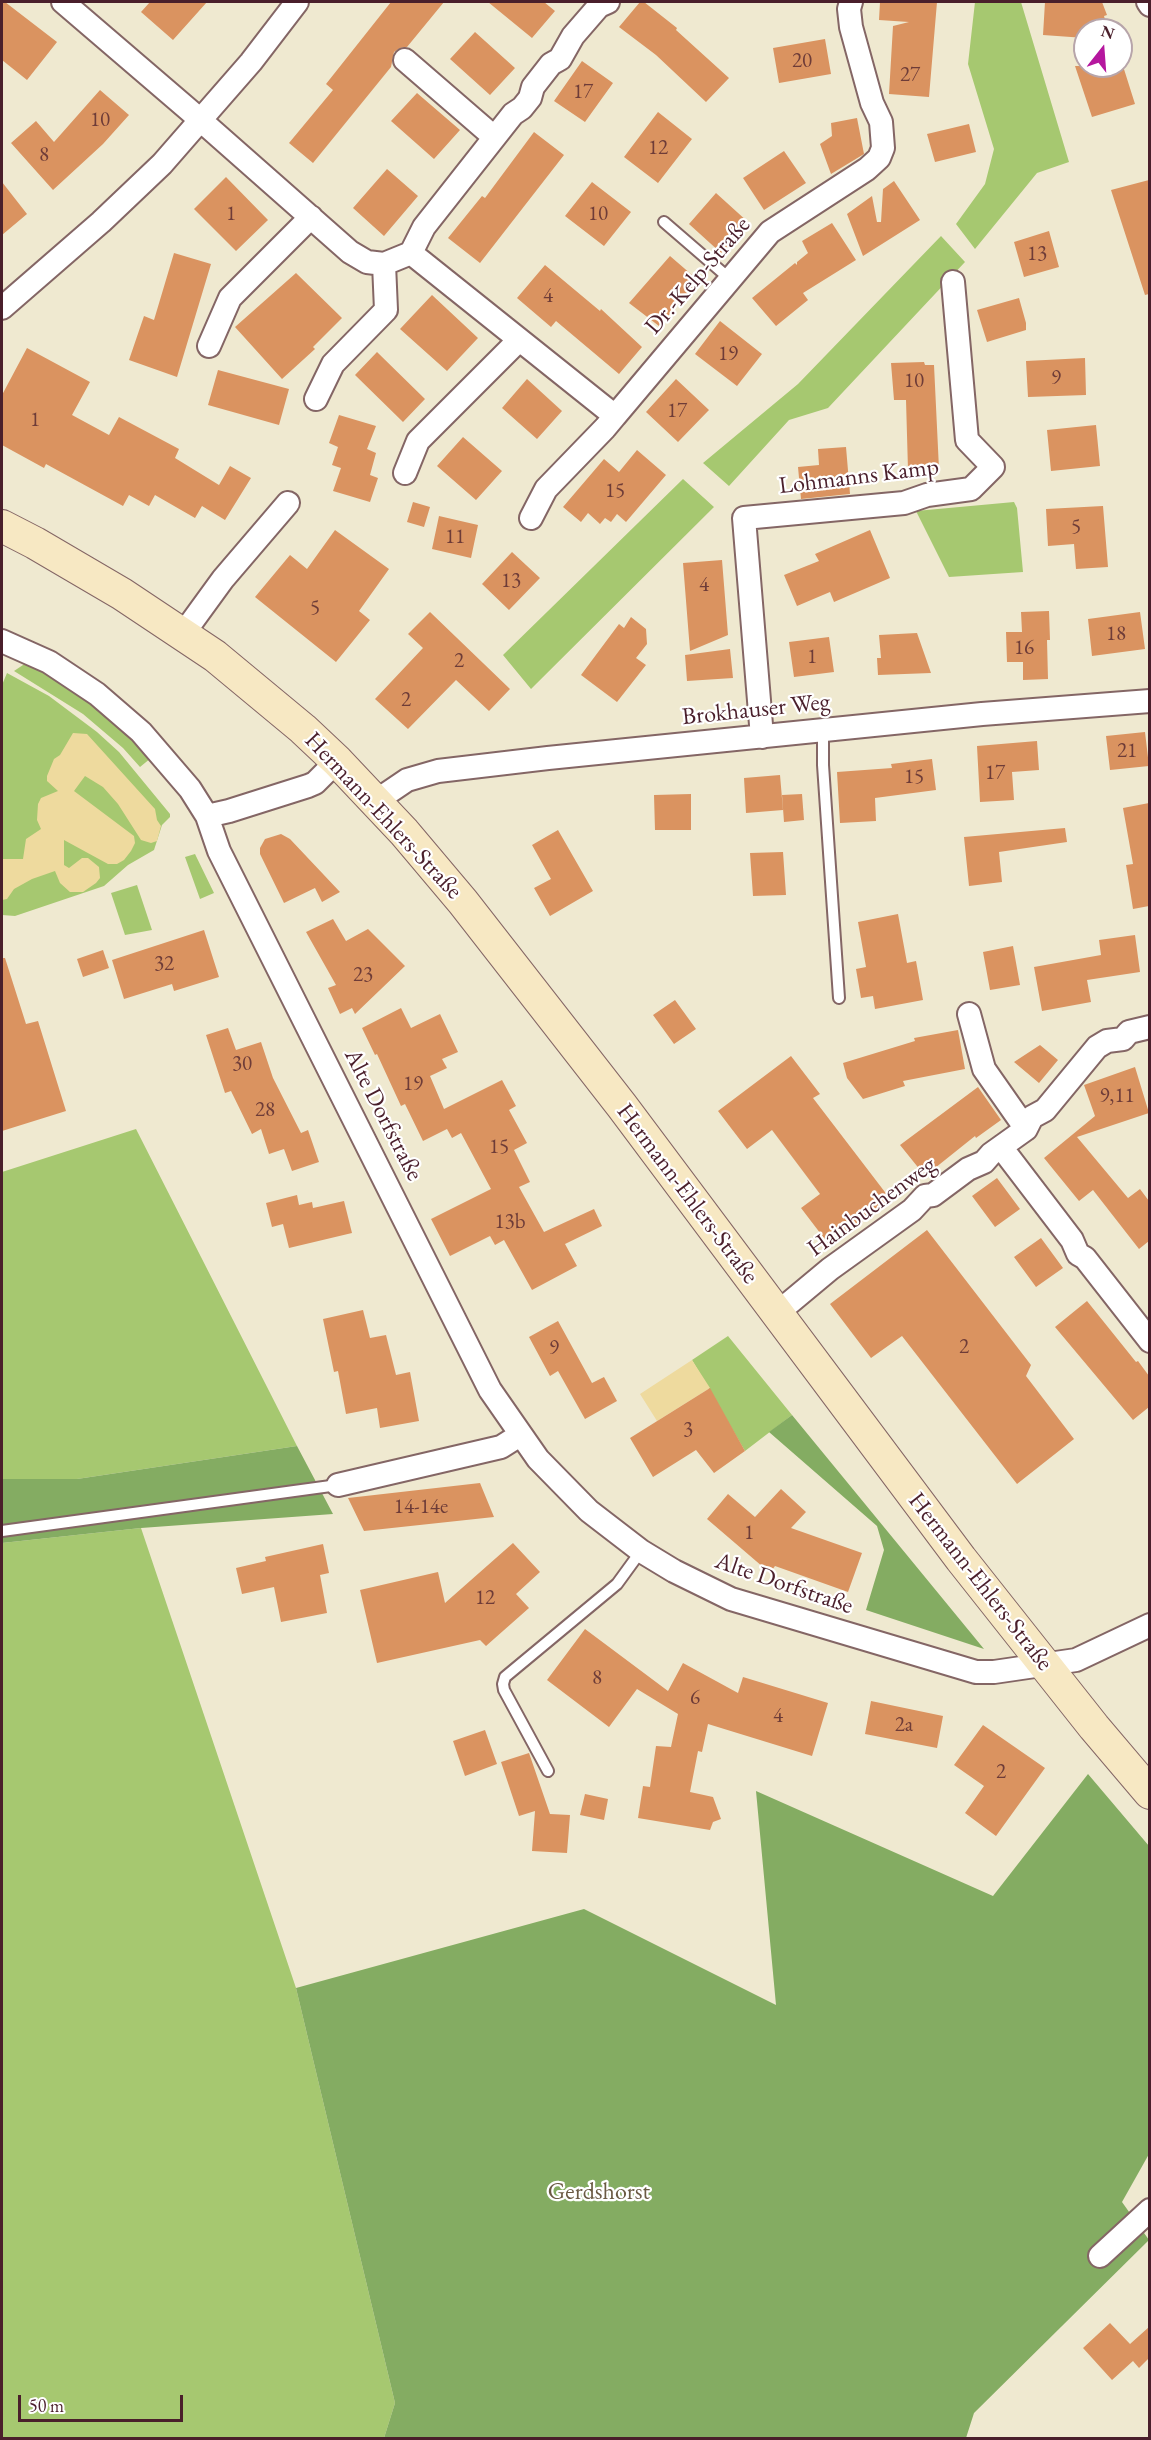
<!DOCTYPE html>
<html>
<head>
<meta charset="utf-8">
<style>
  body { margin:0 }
  #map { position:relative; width:1151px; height:2440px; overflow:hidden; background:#efe9d0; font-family:"EB Garamond",serif }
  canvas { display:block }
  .frame { position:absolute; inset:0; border:3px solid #4a1f2b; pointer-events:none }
  .north { position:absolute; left:1073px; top:18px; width:60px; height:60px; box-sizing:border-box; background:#fff; border:2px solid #b7a5aa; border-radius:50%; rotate:17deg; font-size:16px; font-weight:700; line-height:24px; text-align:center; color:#4a1f2b }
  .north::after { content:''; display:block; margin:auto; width:21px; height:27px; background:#b5179e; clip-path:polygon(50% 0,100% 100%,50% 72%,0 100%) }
  .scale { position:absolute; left:18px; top:2395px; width:165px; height:27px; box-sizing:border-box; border:3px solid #4a1f2b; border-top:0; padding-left:8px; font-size:18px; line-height:21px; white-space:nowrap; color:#4a1f2b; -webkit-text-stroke:4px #fff; paint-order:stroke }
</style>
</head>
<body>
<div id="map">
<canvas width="1151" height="2440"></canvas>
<div class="frame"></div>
<div class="north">N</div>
<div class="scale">50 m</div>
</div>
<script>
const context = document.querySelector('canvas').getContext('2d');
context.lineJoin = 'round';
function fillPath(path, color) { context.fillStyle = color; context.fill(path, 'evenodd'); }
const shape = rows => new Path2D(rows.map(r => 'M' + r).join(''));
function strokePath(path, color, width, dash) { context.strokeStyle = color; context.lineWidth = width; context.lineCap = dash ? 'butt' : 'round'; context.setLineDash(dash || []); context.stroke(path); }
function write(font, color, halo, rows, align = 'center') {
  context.font = font + ' "EB Garamond",serif'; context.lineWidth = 4.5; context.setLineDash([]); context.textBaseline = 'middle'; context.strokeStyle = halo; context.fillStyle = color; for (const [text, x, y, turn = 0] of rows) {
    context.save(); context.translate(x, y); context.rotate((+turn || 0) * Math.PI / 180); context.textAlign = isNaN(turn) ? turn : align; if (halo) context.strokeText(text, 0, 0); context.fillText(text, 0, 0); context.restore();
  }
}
const green = shape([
  [975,2,1021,2,1069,162,1037,173,975,249,956,224,985,184,994,149,968,64],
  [941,236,965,262,828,408,789,420,729,486,703,463,798,384],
  [683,479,714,507,531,689,503,655],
  [1014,502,1017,508,1023,572,949,577,916,511],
  [26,663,31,664,109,714,151,758,140,767,123,748,83,714,14,671],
  [7,673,49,696,97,732,119,752,170,814,170,817,162,825,154,850,128,865,104,886,15,916,2,915,2,685],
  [195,854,214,893,200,899,185,857],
  [137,885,152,930,125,935,111,893],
  [136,1129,297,1446,77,1479,2,1479,2,1172],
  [728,1336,792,1415,745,1451,692,1360],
  [141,1528,296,1988,395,2403,384,2438,2,2438,2,1543]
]);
const forest = shape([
  [792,1415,984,1649,866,1610,884,1550,877,1526,769,1432],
  [297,1446,333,1514,141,1528,2,1543,2,1479,77,1479],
  [1088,1774,1149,1846,1149,2154,1122,2202,1149,2240,974,2413,966,2438,384,2438,395,2403,296,1988,584,1909,776,2005,756,1791,993,1896]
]);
const sand = shape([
  [73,733,87,734,155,809,157,820,161,826,157,841,151,843,141,840,118,804,103,787,85,776,74,791,134,836,135,843,131,851,124,860,117,864,108,864,64,840,64,865,69,868,82,858,88,858,99,867,100,878,96,883,83,892,70,892,60,883,55,871,32,879,14,889,7,899,2,900,2,859,23,859,26,839,41,829,37,820,38,804,41,798,58,791,47,781,47,776,54,759,60,755],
  [692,1360,710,1388,657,1421,640,1394]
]);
const building = shape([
  [2,2,5,2,57,42,27,80,2,60],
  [150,2,207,2,173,40,141,12],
  [391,2,444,2,407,47,400,48,394,52,391,67,313,163,289,143,333,90,326,84],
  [488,2,544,2,555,11,532,38],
  [640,2,644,2,677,28,676,30,729,78,706,102,656,55,619,27],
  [880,2,937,2,929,97,889,94,893,26,909,22,879,20],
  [1045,2,1102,2,1107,15,1104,16,1108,30,1085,30,1085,38,1043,35],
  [475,32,515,68,490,95,450,59],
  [825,39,831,74,779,83,773,48],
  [582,61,613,83,585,122,554,101],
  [1075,66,1123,66,1135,104,1092,117],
  [100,90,129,115,103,144,53,190,11,143,36,121,54,142],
  [417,93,460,130,434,159,391,121],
  [658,112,692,139,658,183,624,157],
  [857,118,864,154,831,174,820,144,832,136,831,123],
  [969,124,976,152,935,162,927,134],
  [534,132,564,155,480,263,448,238,482,196,485,198],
  [784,151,806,183,764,210,743,178],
  [387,169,418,196,384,236,353,208],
  [226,177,268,220,236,251,194,209],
  [1149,180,1149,294,1145,295,1111,190],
  [894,181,920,220,863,256,847,214,872,196,877,222,881,222,883,189],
  [2,182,27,214,2,235],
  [592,182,631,212,604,246,565,216],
  [716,193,748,222,721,253,689,224],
  [832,223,856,260,803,293,808,300,776,326,752,298,795,263,797,265,797,262,808,253,802,241],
  [1049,231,1059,267,1024,277,1014,242],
  [174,253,211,264,177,377,129,360,144,316,154,320],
  [670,256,699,281,659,326,629,303],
  [545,265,600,311,601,309,642,347,619,374,556,321,551,327,517,298],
  [296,273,342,318,313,347,315,349,282,379,235,327],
  [432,295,478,338,447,371,400,329],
  [1019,298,1026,323,1026,330,987,342,977,310],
  [720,321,762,354,737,386,695,354],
  [27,348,90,382,72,415,109,435,119,417,179,449,175,458,219,485,230,466,251,478,225,520,202,506,195,518,155,495,149,506,129,495,123,506,46,464,44,468,2,445,2,395],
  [377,352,425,399,403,422,355,375],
  [1085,358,1086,395,1028,397,1026,361],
  [924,362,925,365,934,365,939,469,908,470,906,400,894,400,891,363],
  [218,370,289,389,279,425,208,405],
  [527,379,562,411,537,439,502,408],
  [676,379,709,410,678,442,646,412],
  [339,415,376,426,367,449,376,453,370,475,378,478,370,502,333,491,341,468,332,465,338,447,329,443],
  [1096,425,1100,466,1051,471,1047,430],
  [463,437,502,471,476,500,437,466],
  [846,447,850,494,801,499,798,467,819,465,818,449],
  [637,450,666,475,626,522,617,514,611,522,605,518,600,524,588,513,581,522,563,507,604,459,619,472],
  [413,502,430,507,424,527,407,522],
  [1103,506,1108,567,1076,569,1074,544,1048,546,1046,509],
  [439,516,478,525,471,558,432,549],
  [335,530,389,569,359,611,370,620,336,662,255,597,290,555,307,569],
  [870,530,890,578,834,602,830,592,797,606,784,575,819,561,815,554],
  [512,552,540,578,509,610,482,584],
  [722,560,728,635,690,651,683,563],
  [1049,611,1050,640,1047,640,1048,679,1023,680,1023,662,1007,662,1006,632,1022,632,1021,612],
  [430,612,510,689,489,711,456,680,408,729,375,699,423,648,408,634],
  [1140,612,1145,649,1092,656,1088,619],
  [631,617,646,629,647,644,636,658,646,665,617,702,581,675,619,624,624,628],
  [917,633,931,673,878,675,877,658,881,658,879,635],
  [829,637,834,672,794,677,789,642],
  [730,649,733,678,687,681,685,655],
  [1145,732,1149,766,1110,770,1106,736],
  [1037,741,1039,770,1012,772,1014,800,980,802,977,746],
  [932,759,936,790,875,798,876,821,840,823,837,772,892,768,891,764],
  [780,775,783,810,746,813,744,778],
  [691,794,691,830,655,830,654,795],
  [802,794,804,820,784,822,782,795],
  [1149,803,1149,906,1133,909,1126,865,1133,864,1123,808],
  [1065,828,1067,842,999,852,1002,882,969,886,964,837],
  [558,830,593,891,550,916,534,888,551,879,532,845],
  [281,834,290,839,340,892,322,902,315,888,284,903,260,854,260,848,265,839],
  [783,852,786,895,753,896,750,853],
  [898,914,907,963,916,961,923,1000,875,1009,873,996,861,998,856,969,866,967,858,922],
  [333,919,346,941,368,929,405,966,355,1014,352,1008,340,1014,328,988,336,985,306,932],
  [204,930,219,977,174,991,172,984,124,999,112,960],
  [1135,935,1140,972,1087,980,1091,1002,1042,1011,1034,967,1101,955,1099,940],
  [1013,946,1020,985,990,990,983,952],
  [103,950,109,968,83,977,77,959],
  [2,958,5,958,26,1024,38,1021,66,1111,2,1131],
  [675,1000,696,1029,674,1044,653,1015],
  [401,1008,411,1028,440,1014,458,1052,442,1059,447,1068,430,1076,444,1109,502,1080,516,1106,509,1110,527,1143,514,1150,530,1182,519,1187,544,1232,594,1209,602,1226,565,1244,577,1266,532,1290,504,1240,495,1245,490,1236,450,1256,431,1219,491,1189,461,1133,452,1138,447,1129,423,1141,405,1104,401,1106,377,1054,375,1055,362,1028],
  [228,1028,236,1050,261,1042,273,1078,301,1133,308,1130,319,1162,292,1171,284,1149,269,1154,261,1129,252,1134,231,1091,225,1093,206,1035],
  [958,1030,965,1069,903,1081,905,1086,863,1099,847,1078,843,1063,915,1041,914,1038],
  [1040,1045,1058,1060,1039,1083,1014,1062],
  [791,1056,820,1094,813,1098,891,1200,830,1246,801,1208,820,1194,772,1130,747,1149,718,1111],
  [1135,1067,1149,1113,1077,1137,1128,1198,1140,1189,1149,1201,1149,1241,1139,1249,1093,1190,1079,1201,1044,1158,1095,1116,1084,1085],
  [978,1087,1001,1120,976,1138,975,1136,925,1176,900,1145],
  [997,1178,1020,1209,995,1227,972,1196],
  [297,1195,299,1205,312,1202,313,1208,344,1201,352,1233,289,1248,283,1224,272,1227,266,1203],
  [927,1230,1031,1365,1026,1376,1074,1439,1017,1484,902,1336,871,1358,830,1304],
  [1041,1238,1063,1268,1036,1287,1014,1257],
  [1087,1301,1136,1362,1138,1361,1149,1376,1149,1407,1133,1420,1055,1327],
  [363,1310,370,1338,386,1335,396,1375,410,1372,419,1421,380,1428,377,1408,346,1414,338,1371,334,1372,323,1319],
  [558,1321,592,1383,604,1377,617,1401,585,1419,558,1371,550,1376,529,1337],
  [710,1388,745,1451,714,1473,696,1450,653,1477,630,1438],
  [480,1483,494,1517,364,1531,348,1498],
  [781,1489,806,1512,791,1528,862,1553,848,1592,775,1566,770,1573,707,1519,728,1494,755,1517],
  [513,1543,540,1572,516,1594,529,1608,486,1646,480,1640,377,1663,360,1590,438,1572,445,1603],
  [323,1544,329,1573,320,1575,327,1613,281,1622,274,1587,242,1594,236,1568,266,1561,265,1557],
  [585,1629,668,1691,683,1663,738,1693,743,1677,828,1703,812,1756,708,1724,702,1752,698,1751,690,1792,713,1797,721,1819,713,1822,710,1830,638,1818,643,1786,650,1787,656,1746,671,1747,678,1714,637,1689,609,1727,547,1680],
  [871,1701,943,1716,937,1748,865,1734],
  [983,1725,1045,1768,996,1836,965,1813,984,1786,954,1765],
  [485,1730,497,1764,465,1776,453,1741],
  [529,1753,550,1814,570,1815,567,1853,532,1851,535,1811,519,1816,501,1762],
  [585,1794,608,1799,604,1820,580,1815],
  [1110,2323,1130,2344,1149,2327,1149,2358,1139,2368,1133,2361,1112,2380,1083,2348]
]);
const lane = shape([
  [664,222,730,279],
  [823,731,823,765,839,998],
  [2,1531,338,1485],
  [548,1771,504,1690,503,1684,505,1677,617,1584,641,1551]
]);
const street = shape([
  [63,2,189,110,350,252,367,262,384,264,411,253,424,227,513,114,522,108,530,98,533,87,551,64,560,59,573,36,599,6,608,2],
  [1148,2,1150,5],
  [405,60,494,137],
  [411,253,615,416,770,232,867,169,879,158,883,148,881,122,872,103,851,27,849,9,851,2],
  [2,308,101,222,162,164,251,62,297,2],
  [209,346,230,298,311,217],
  [316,399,333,364,386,310,384,264],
  [405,473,418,441,519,340],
  [531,518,546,489,605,428,615,416],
  [183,634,223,579,288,503],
  [2,641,49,662,97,694,141,732,190,789,207,816,219,851,490,1390,538,1459,589,1511,641,1551,674,1571,731,1599,976,1672,994,1672,1076,1660,1150,1625],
  [762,737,744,518,904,503,927,495,971,489,993,467,967,440,953,282],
  [376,801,407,780,438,771,548,758,982,714,1150,701],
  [207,816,229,811,308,786,315,783,337,761],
  [969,1014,984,1069,1026,1129],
  [1001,1147,1072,1240,1078,1254,1085,1258,1150,1341],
  [776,1314,830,1269,912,1210,925,1196,933,1195,968,1169,984,1162,991,1154,1026,1129,1032,1117,1045,1110,1097,1047,1107,1041,1123,1039,1129,1032,1150,1027],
  [338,1485,501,1447,520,1435],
  [1100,2256,1150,2210]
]);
const secondary = shape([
  [2,526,35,543,122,594,215,656,303,729,337,761,404,832,463,902,622,1106,961,1559,1094,1727,1150,1793]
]);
const numberNames = [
  ["20",802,61],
  ["27",910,75],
  ["17",583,92],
  ["10",100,120],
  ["12",658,148],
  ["8",44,155],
  ["1",231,214],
  ["10",598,214],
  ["13",1037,254],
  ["4",548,296],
  ["19",728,354],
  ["9",1056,378],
  ["10",914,381],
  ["17",677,411],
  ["1",35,420],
  ["15",615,491],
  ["5",1076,527],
  ["11",455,537],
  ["13",511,581],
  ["4",704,585],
  ["5",315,608],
  ["18",1116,634],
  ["16",1024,648],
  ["1",812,657],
  ["2",459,661],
  ["2",406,700],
  ["21",1127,751],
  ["17",995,773],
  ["15",914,777],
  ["32",164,964],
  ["23",363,975],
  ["30",242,1064],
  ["19",413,1084],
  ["9,11",1117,1096],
  ["28",265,1110],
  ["15",499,1147],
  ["13b",510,1222],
  ["2",964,1347],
  ["9",554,1348],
  ["3",688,1430],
  ["14-14e",421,1507],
  ["1",749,1533],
  ["12",485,1598],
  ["8",597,1678],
  ["6",695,1698],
  ["4",778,1716],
  ["2a",904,1725],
  ["2",1001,1772]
];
const streetNames = [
  ["Dr.-Kelp-Straße",698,276,-49],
  ["Lohmanns Kamp",859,477,-7],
  ["Brokhauser Weg",756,710,-6],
  ["Hermann-Ehlers-Straße",383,816,47],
  ["Alte Dorfstraße",383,1115,63],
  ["Hermann-Ehlers-Straße",687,1194,53],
  ["Hainbuchenweg",872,1207,-36],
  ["Hermann-Ehlers-Straße",980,1582,52],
  ["Alte Dorfstraße",784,1584,19]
];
const parkNames = [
  ["Gerdshorst",599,2192]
];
fillPath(green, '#a6c870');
fillPath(forest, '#84ac62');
fillPath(sand, '#eeda9e');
fillPath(building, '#da9360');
strokePath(lane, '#846665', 14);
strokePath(street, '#846665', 26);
strokePath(secondary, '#846665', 34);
strokePath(lane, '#fff', 10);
strokePath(street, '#fff', 22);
strokePath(secondary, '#f7e8c3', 32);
write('21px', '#6e3c38', null, numberNames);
write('24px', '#4a1f2b', '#fff', streetNames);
write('24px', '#6a5a43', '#fff', parkNames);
</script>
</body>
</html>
